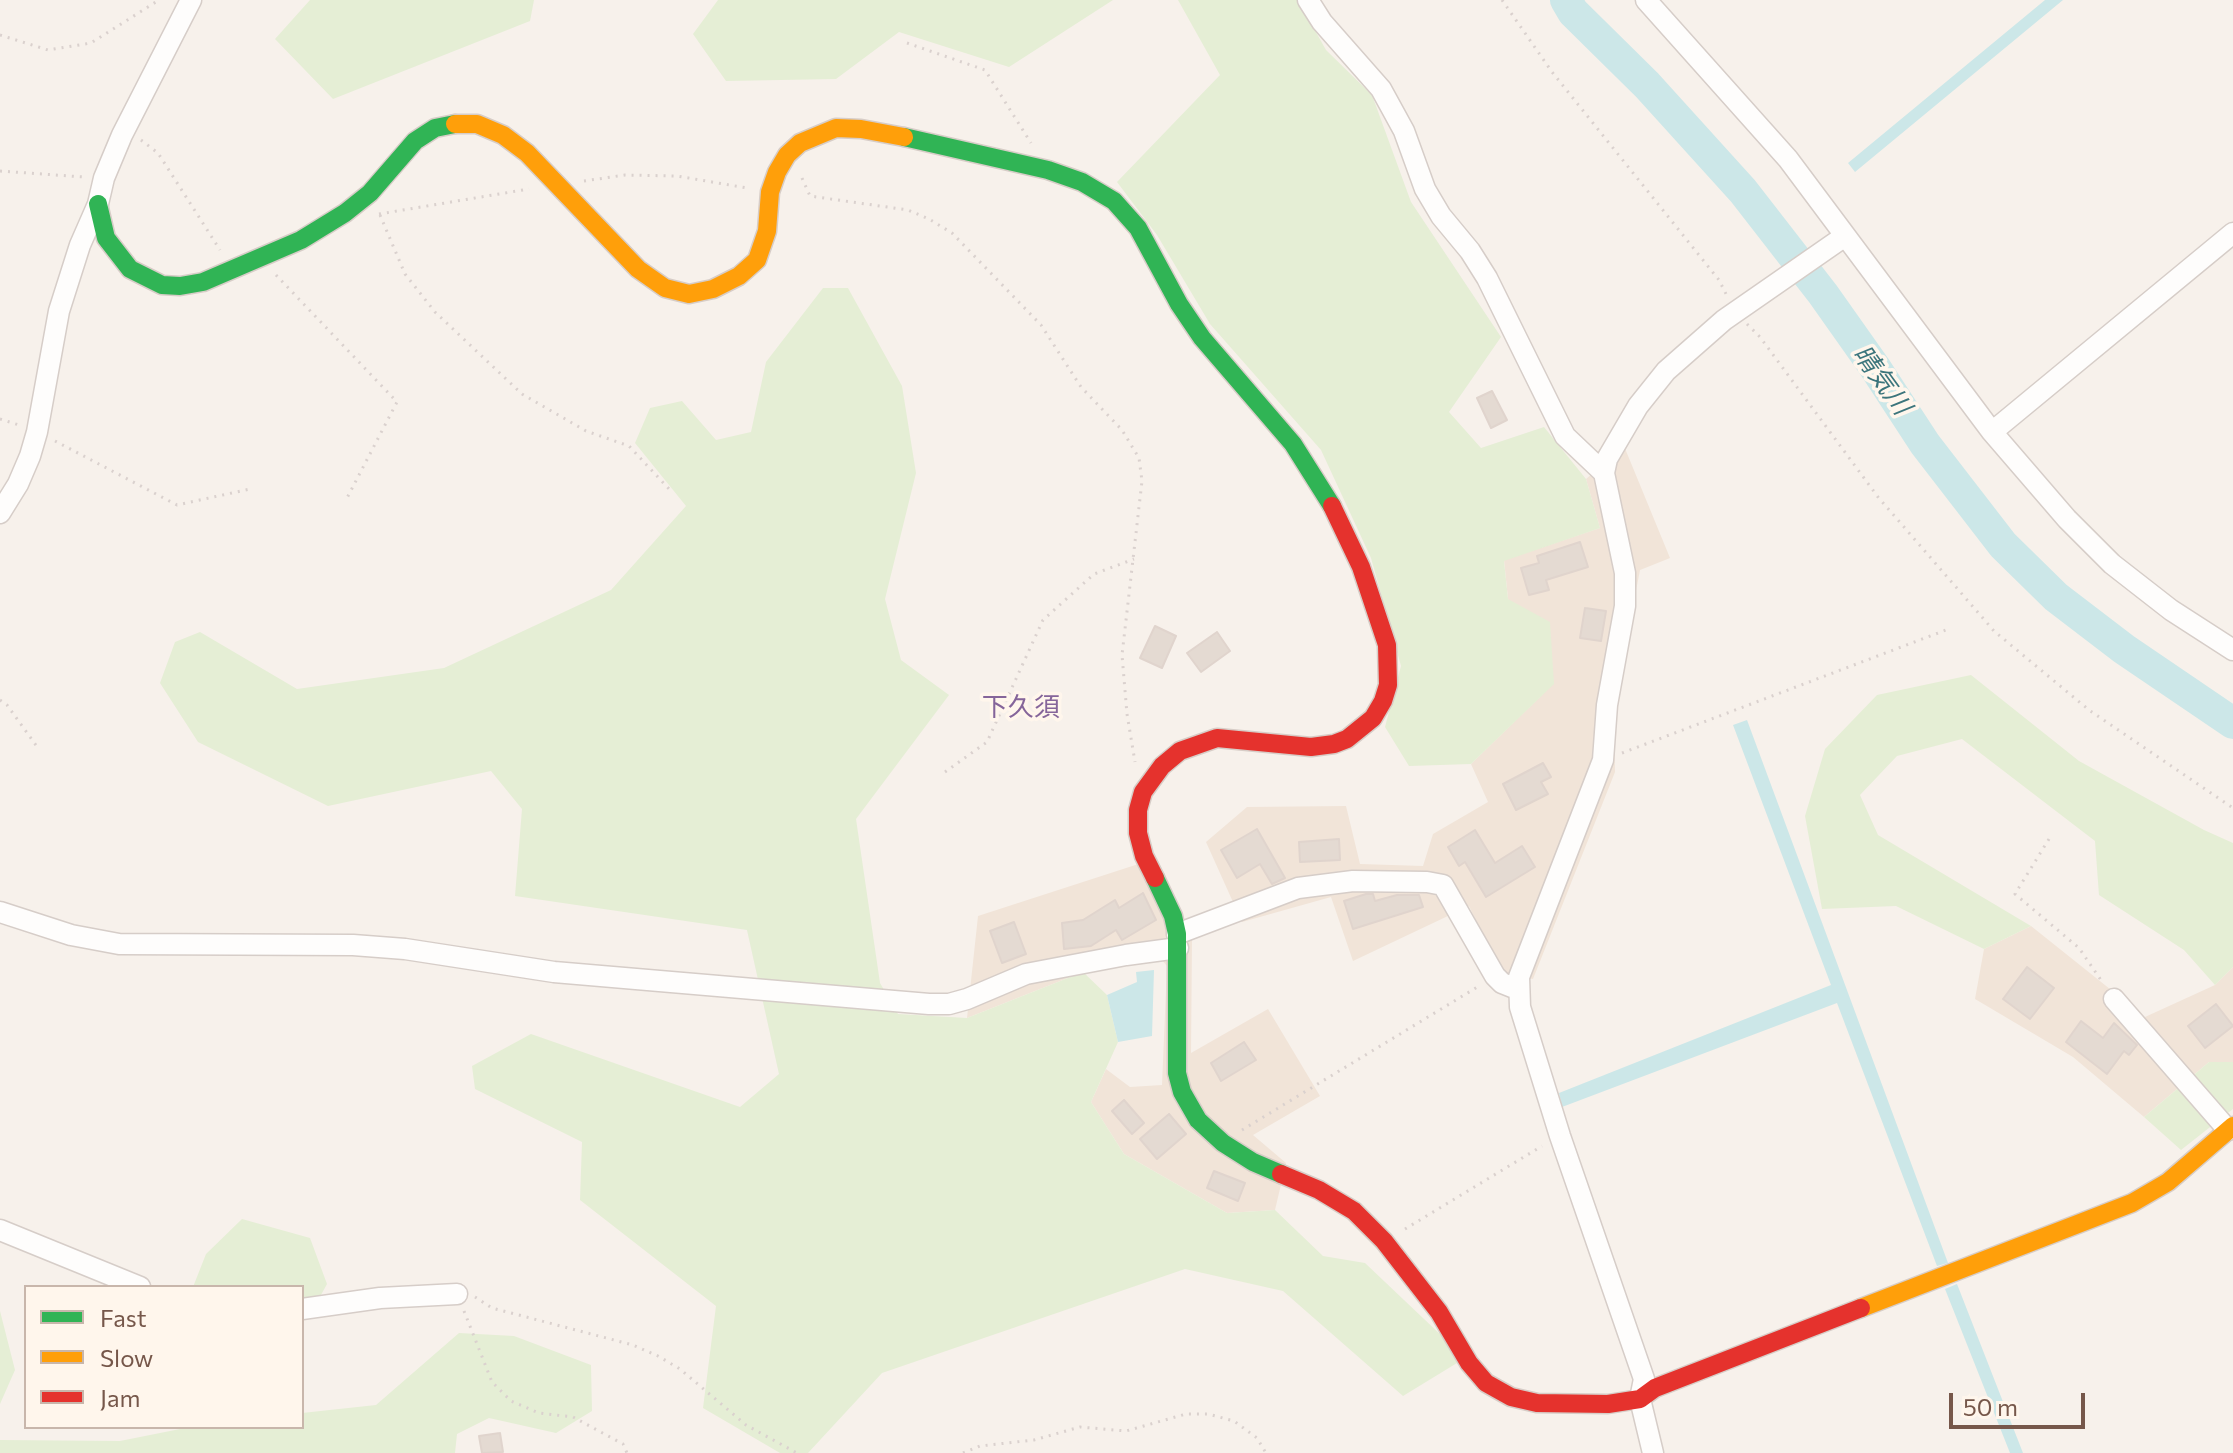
<!DOCTYPE html>
<html>
<head>
<meta charset="utf-8">
<style>
  body { margin:0 }
  #map { position:relative; width:2233px; height:1453px; overflow:hidden; background:#f7f1eb; font-family:Commissioner,sans-serif }
  canvas { display:block }
  .legend { position:absolute; left:24px; top:1285px; width:280px; height:144px; box-sizing:border-box; background:#fff6ec; border:2px solid #c8b6ab; margin:0; padding:10px 14px; list-style:none; font-size:24px; color:#76574a }
  .legend li { display:flex; align-items:center; gap:16px; height:40px }
  .legend b { width:40px; border:2px solid #c8b6ab }
  .scale { position:absolute; left:1949px; top:1393px; width:136px; height:36px; box-sizing:border-box; border:4px solid #76574a; border-top:0; padding-left:10px; font-size:24px; line-height:28px; white-space:nowrap; color:#76574a; -webkit-text-stroke:6px #fff6ec; paint-order:stroke }
</style>
</head>
<body>
<div id="map">
<canvas width="2233" height="1453"></canvas>
<ul class="legend">
<li><b style="height:10px;background:#30b455"></b>Fast</li>
<li><b style="height:10px;background:#ff9f0a"></b>Slow</li>
<li><b style="height:10px;background:#e5322d"></b>Jam</li>
</ul>
<div class="scale">50 m</div>
</div>
<script>
const context = document.querySelector('canvas').getContext('2d');
context.lineJoin = 'round';
function fillPath(path, color) { context.fillStyle = color; context.fill(path, 'evenodd'); }
const shape = rows => new Path2D(rows.map(r => 'M' + r).join(''));
function strokePath(path, color, width, dash) { context.strokeStyle = color; context.lineWidth = width; context.lineCap = dash ? 'butt' : 'round'; context.setLineDash(dash || []); context.stroke(path); }
function write(font, color, halo, rows, align = 'center') {
  context.font = font + ' Commissioner,"Noto Sans JP",sans-serif'; context.lineWidth = 7; context.setLineDash([]); context.textBaseline = 'middle'; context.strokeStyle = halo; context.fillStyle = color; for (const [text, x, y, turn = 0] of rows) {
    context.save(); context.translate(x, y); context.rotate((+turn || 0) * Math.PI / 180); context.textAlign = isNaN(turn) ? turn : align; if (halo) context.strokeText(text, 0, 0); context.fillText(text, 0, 0); context.restore();
  }
}
const residential = shape([
  [1624,446,1670,558,1640,570,1614,705,1615,772,1533,979,1502,974,1469,906,1353,961,1331,897,1242,922,1206,842,1247,807,1346,806,1360,864,1423,866,1433,834,1488,802,1471,764,1553,684,1508,599,1504,560,1600,528,1586,479],
  [1157,858,1192,939,1191,1053,1268,1009,1320,1096,1253,1135,1286,1163,1275,1210,1227,1213,1124,1154,1091,1102,1106,1069,1130,1087,1162,1085,1167,966,1159,957,1083,972,967,1018,978,916],
  [2031,926,2145,1017,2215,985,2233,967,2233,1062,2209,1062,2144,1117,2073,1057,1975,999,1984,949]
]);
const green = shape([
  [310,0,534,0,530,21,333,99,275,39],
  [718,0,1113,0,1009,67,899,32,836,79,726,81,693,34],
  [1178,0,1298,0,1326,50,1372,95,1411,202,1501,337,1449,412,1481,448,1544,427,1586,479,1600,528,1504,561,1508,599,1550,622,1554,684,1471,764,1409,766,1385,727,1401,666,1371,558,1321,450,1210,324,1157,235,1117,182,1220,75],
  [823,288,848,288,902,386,916,473,885,599,901,660,949,695,856,819,880,983,898,1014,967,1018,1083,972,1107,995,1118,1042,1091,1102,1124,1154,1227,1213,1275,1210,1323,1256,1365,1263,1443,1337,1457,1363,1403,1396,1283,1291,1185,1269,882,1373,808,1453,780,1453,703,1408,716,1306,580,1200,582,1142,475,1089,472,1066,531,1034,740,1107,779,1074,747,930,515,896,522,809,491,771,328,806,198,742,160,683,175,642,200,632,297,689,444,668,611,590,686,506,635,443,650,408,682,401,716,440,751,432,766,362],
  [1971,675,2079,761,2204,830,2233,843,2233,967,2215,985,2184,950,2099,895,2095,841,1962,739,1897,756,1860,795,1878,835,2031,926,1984,949,1896,906,1822,909,1805,816,1825,749,1877,695],
  [2209,1062,2233,1062,2233,1109,2181,1150,2144,1117],
  [242,1219,310,1238,327,1284,310,1315,302,1318,302,1287,193,1287,206,1254],
  [0,1311,15,1370,0,1404],
  [459,1333,514,1336,591,1365,592,1411,556,1433,489,1418,457,1434,455,1453,0,1453,0,1440,120,1441,190,1427,302,1427,302,1413,376,1405]
]);
const water = shape([
  [2045,0,2063,0,1855,172,1848,163],
  [1747,720,1948,1263,1937,1266,1837,1003,1562,1107,1559,1093,1831,985,1733,725],
  [1154,970,1152,1036,1118,1042,1107,995,1137,982,1136,972],
  [1957,1284,2023,1453,2010,1453,1945,1289]
]);
const river = shape([
  [1566,0,1573,12,1647,85,1743,191,1823,294,1876,369,1925,444,2003,545,2056,597,2124,649,2233,723]
]);
const building = shape([
  [1492,391,1507,420,1491,428,1477,398,1492,391],
  [1580,542,1588,567,1546,580,1549,590,1529,595,1521,568,1539,563,1537,556,1580,542],
  [1585,608,1606,611,1601,641,1580,638,1585,608],
  [1155,626,1176,636,1162,668,1140,658,1155,626],
  [1217,632,1230,651,1201,672,1187,653,1217,632],
  [1543,763,1551,777,1541,782,1548,794,1516,810,1503,784,1543,763],
  [1257,829,1285,878,1272,884,1260,864,1237,878,1221,850,1257,829],
  [1475,830,1495,863,1522,846,1535,867,1486,897,1465,862,1459,866,1448,847,1475,830],
  [1339,839,1340,860,1300,862,1299,842,1339,839],
  [1143,893,1156,920,1122,940,1116,930,1091,946,1064,949,1062,923,1083,920,1115,900,1119,908,1143,893],
  [1366,894,1373,894,1375,901,1397,895,1419,895,1423,907,1353,929,1344,901,1366,894],
  [1014,922,1026,954,1002,963,990,931,1014,922],
  [2027,967,2054,988,2030,1019,2003,999,2027,967],
  [2216,1004,2233,1026,2205,1048,2188,1026,2216,1004],
  [2081,1021,2103,1038,2114,1023,2137,1045,2129,1055,2124,1051,2107,1074,2066,1042,2081,1021],
  [1244,1042,1256,1060,1221,1081,1211,1063,1244,1042],
  [1124,1100,1144,1123,1132,1134,1112,1111,1124,1100],
  [1169,1114,1186,1134,1157,1159,1140,1139,1169,1114],
  [1214,1171,1245,1183,1238,1201,1207,1188,1214,1171],
  [500,1433,503,1452,482,1453,479,1436,500,1433]
]);
const path = shape([
  [1502,0,1552,72,1719,280,1727,296],
  [0,35,48,50,91,43,159,0],
  [907,43,985,70,1031,143],
  [141,140,158,153,220,250],
  [0,171,84,177],
  [802,178,810,196,908,210,929,219,952,233,1041,325,1081,387,1122,430,1139,458,1142,481,1122,655,1127,714,1135,762],
  [584,181,625,175,677,176,747,188],
  [379,214,529,189],
  [380,215,405,274,435,312,522,394,586,431,629,446,670,490],
  [276,275,397,402,347,498],
  [1747,324,1760,337,1878,497,1994,631,2089,710,2233,808],
  [0,419,19,425],
  [55,441,177,505,250,489],
  [0,700,7,705,38,748],
  [1622,753,1946,630],
  [945,772,987,742,1043,620,1094,574,1134,559],
  [2049,839,2015,894,2079,948,2103,983],
  [1242,1130,1479,986],
  [1405,1229,1542,1146],
  [475,1297,492,1308,633,1345,658,1356,680,1369,746,1425,797,1453],
  [464,1311,492,1382,511,1401,539,1413,573,1417,623,1444,627,1453],
  [963,1453,980,1446,1034,1440,1080,1427,1126,1431,1186,1414,1208,1414,1234,1421,1257,1438,1266,1453]
]);
const street = shape([
  [1308,0,1322,22,1381,89,1404,131,1425,189,1441,216,1470,251,1487,278,1565,436,1604,473],
  [1646,0,1788,159,1992,432,2067,519,2112,564,2171,610,2233,650],
  [1992,432,2233,233],
  [0,513,18,484,30,456,37,432,59,311,80,245,98,204,104,178,122,135,191,0],
  [0,912,71,935,119,944,353,945,405,949,554,972,929,1004,949,1004,967,999,1026,974,1126,955,1178,948],
  [1177,934,1298,888,1353,881,1427,882,1443,885,1495,976,1502,983,1517,989],
  [2114,999,2228,1130],
  [0,1230,140,1287],
  [302,1309,380,1298,457,1294],
  [1653,1453,1640,1399,1644,1379,1560,1136,1520,1007,1519,977,1603,760,1607,705,1625,606,1625,573,1604,473,1607,459,1638,406,1666,371,1724,320,1845,236]
]);
const fast = shape([
  [904,137,1048,170,1082,182,1114,201,1138,228,1179,304,1202,338,1293,444,1332,506],
  [98,204,106,238,130,269,162,285,180,286,203,282,301,240,345,213,370,193,415,141,435,128,455,124],
  [1155,878,1173,916,1177,934,1177,1073,1182,1092,1198,1120,1223,1143,1253,1162,1281,1174]
]);
const slow = shape([
  [455,124,477,124,503,135,527,153,638,269,665,288,689,294,713,289,739,276,757,260,767,231,770,192,777,172,787,155,800,143,836,128,861,129,904,137],
  [1861,1308,2132,1203,2168,1182,2233,1126]
]);
const jam = shape([
  [1155,878,1144,856,1138,833,1138,810,1143,792,1162,766,1180,751,1217,738,1311,747,1334,744,1347,739,1373,718,1383,701,1388,685,1387,645,1361,567,1332,506],
  [1281,1174,1319,1190,1354,1211,1384,1241,1439,1312,1469,1363,1486,1383,1511,1397,1537,1403,1608,1404,1640,1399,1655,1388,1861,1308]
]);
const waterNames = [
  ["晴気川",1882,380,54]
];
const neighbourhoodNames = [
  ["下久須",1021,707]
];
fillPath(residential, '#f1e4d8');
fillPath(green, '#e5eed5');
fillPath(water, '#cce7e8');
strokePath(river, '#cce7e8', 32);
fillPath(building, '#e4dad2');
strokePath(building, '#e0d4cd', 2);
strokePath(street, '#d6cdc8', 23);
strokePath(fast, '#d7cdc7', 21);
strokePath(slow, '#d7cdc7', 21);
strokePath(jam, '#d7cdc7', 21);
strokePath(path, '#dad1ce', 3, [2, 6]);
strokePath(street, '#fefdfc', 20);
strokePath(fast, '#30b455', 18);
strokePath(slow, '#ff9f0a', 18);
strokePath(jam, '#e5322d', 18);
write('italic 26px', '#3c757c', '#fff6ec', waterNames);
write('26px', '#85659a', '#fff6ec', neighbourhoodNames);
</script>
</body>
</html>
